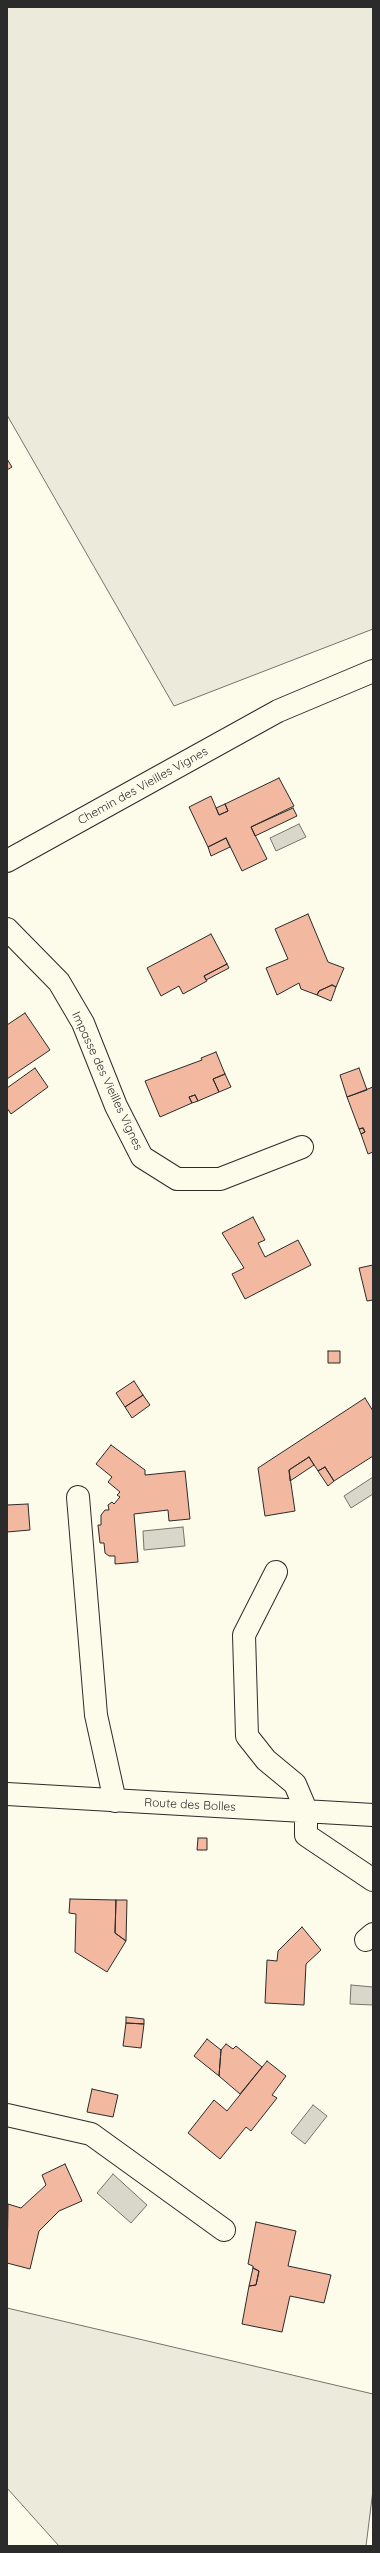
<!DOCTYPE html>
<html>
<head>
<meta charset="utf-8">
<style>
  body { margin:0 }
  #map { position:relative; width:380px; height:2553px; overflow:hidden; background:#fdfbea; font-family:Quicksand,sans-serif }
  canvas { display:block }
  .frame { position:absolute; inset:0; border:8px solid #2b2b2b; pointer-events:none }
</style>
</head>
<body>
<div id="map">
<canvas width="380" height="2553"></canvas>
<div class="frame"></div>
</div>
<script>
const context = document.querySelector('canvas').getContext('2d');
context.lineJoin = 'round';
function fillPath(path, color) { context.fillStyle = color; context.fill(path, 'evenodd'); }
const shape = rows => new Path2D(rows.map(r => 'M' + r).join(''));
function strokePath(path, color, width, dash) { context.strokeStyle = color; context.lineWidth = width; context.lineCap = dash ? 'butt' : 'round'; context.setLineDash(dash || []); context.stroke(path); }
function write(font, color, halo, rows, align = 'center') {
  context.font = font + ' Quicksand,sans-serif'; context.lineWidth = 3; context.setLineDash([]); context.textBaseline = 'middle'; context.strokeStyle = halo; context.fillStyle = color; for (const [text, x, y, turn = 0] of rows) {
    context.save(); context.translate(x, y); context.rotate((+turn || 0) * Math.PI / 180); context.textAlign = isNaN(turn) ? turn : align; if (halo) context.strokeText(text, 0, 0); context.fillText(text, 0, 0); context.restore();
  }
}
const green = shape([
  [7,7,373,7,373,629,174,706,7,415,7,7],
  [7,2308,373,2394,373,2490,366,2546,59,2546,7,2488,7,2308]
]);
const water = shape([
  [299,824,306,837,276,851,270,838,299,824],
  [373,1477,373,1494,351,1508,344,1496,373,1477],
  [183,1527,185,1546,144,1550,143,1531,183,1527],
  [351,1985,373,1987,373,2005,350,2004,351,1985],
  [313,2105,327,2116,305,2144,291,2133,313,2105],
  [113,2174,147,2205,131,2223,97,2193,113,2174]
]);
const building = shape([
  [7,459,12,467,7,470,7,459],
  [279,778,294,806,251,827,267,859,242,871,226,838,208,847,189,807,211,796,219,815,228,811,225,804,279,778],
  [225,804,228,811,219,815,216,808,225,804],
  [293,808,297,816,255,836,251,827,293,808],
  [226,838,230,847,211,856,208,847,226,838],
  [308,914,328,962,344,968,336,987,332,985,319,991,317,995,301,989,299,983,277,995,266,968,288,959,275,929,308,914],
  [211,934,227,964,204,976,207,981,183,994,179,986,161,996,147,968,211,934],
  [227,964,229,968,206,980,204,976,227,964],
  [332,985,336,987,331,1001,317,995,319,991,332,985],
  [25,1013,50,1050,7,1079,7,1025,25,1013],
  [216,1052,225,1074,213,1079,219,1092,198,1101,195,1095,189,1097,192,1103,160,1117,145,1081,202,1060,201,1058,216,1052],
  [35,1068,48,1087,11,1114,7,1108,7,1088,35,1068],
  [359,1068,367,1090,347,1097,340,1075,359,1068],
  [225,1074,231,1087,219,1092,213,1079,225,1074],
  [373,1087,373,1152,368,1154,361,1134,365,1132,363,1128,359,1129,347,1097,373,1087],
  [195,1095,198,1101,192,1103,189,1097,195,1095],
  [363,1128,365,1132,361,1134,359,1129,363,1128],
  [253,1217,265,1240,258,1243,265,1257,298,1240,311,1265,245,1299,232,1274,244,1268,222,1233,253,1217],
  [373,1265,373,1300,367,1301,359,1268,373,1265],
  [328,1351,340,1351,340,1363,328,1363,328,1351],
  [134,1381,143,1395,125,1407,116,1393,134,1381],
  [143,1395,150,1405,132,1418,125,1407,143,1395],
  [365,1398,373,1411,373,1456,334,1481,325,1467,318,1471,309,1457,289,1470,295,1511,265,1516,258,1468,365,1398],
  [111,1445,145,1470,145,1475,185,1471,190,1519,169,1521,168,1510,134,1514,138,1562,115,1564,115,1556,109,1556,105,1553,104,1543,100,1543,98,1525,101,1525,101,1515,105,1510,109,1510,108,1505,112,1502,114,1504,120,1497,117,1495,120,1492,108,1482,112,1477,96,1464,111,1445],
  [309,1457,314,1465,290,1481,289,1470,309,1457],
  [325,1467,334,1481,328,1486,318,1471,325,1467],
  [28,1504,30,1530,7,1532,7,1505,28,1504],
  [198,1838,207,1838,207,1850,197,1850,198,1838],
  [70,1899,116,1900,115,1933,126,1941,107,1972,75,1952,76,1914,69,1913,70,1899],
  [116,1900,127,1900,126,1941,115,1933,116,1900],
  [302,1927,321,1950,306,1964,304,2005,265,2003,267,1960,277,1961,278,1951,302,1927],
  [126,2017,144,2019,144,2024,126,2023,126,2017],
  [126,2023,144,2024,141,2048,123,2046,126,2023],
  [207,2039,221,2050,219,2076,194,2056,207,2039],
  [226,2044,233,2049,236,2046,262,2067,240,2094,219,2076,221,2050,226,2044],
  [267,2061,286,2076,272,2095,277,2098,251,2131,246,2127,220,2159,188,2133,214,2100,227,2111,267,2061],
  [92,2089,118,2095,113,2117,87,2112,92,2089],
  [65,2164,82,2201,59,2211,39,2231,30,2269,7,2263,8,2204,21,2208,46,2185,42,2175,65,2164],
  [256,2222,296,2231,288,2266,331,2275,324,2303,290,2296,282,2332,242,2324,249,2286,256,2285,259,2271,253,2268,253,2266,248,2264,256,2222],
  [253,2268,259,2271,256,2285,249,2286,253,2268]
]);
const minor = shape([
  [7,861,278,711,373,671],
  [7,929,59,982,83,1023,116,1106,142,1157,177,1179,220,1179,302,1147],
  [78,1497,96,1715,115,1801],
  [276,1572,244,1635,247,1736,266,1760,295,1784,306,1810,306,1835,373,1880],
  [7,1794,373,1815],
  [366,1940,373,1934],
  [7,2115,91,2134,224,2230]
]);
const streetNames = [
  ["Chemin des Vieilles Vignes",143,786,-29],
  ["Impasse des Vieilles Vignes",107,1081,65],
  ["Route des Bolles",190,1805,3]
];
fillPath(green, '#ecebdb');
strokePath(green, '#74746e', 1);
fillPath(water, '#d8d7c9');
strokePath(water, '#74746e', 1);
fillPath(building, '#f2b8a0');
strokePath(building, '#2b2b2b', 1);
strokePath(minor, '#2b2b2b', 24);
strokePath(minor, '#fdfbea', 22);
write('12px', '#2b2b2b', '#fdfbea', streetNames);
</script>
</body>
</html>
